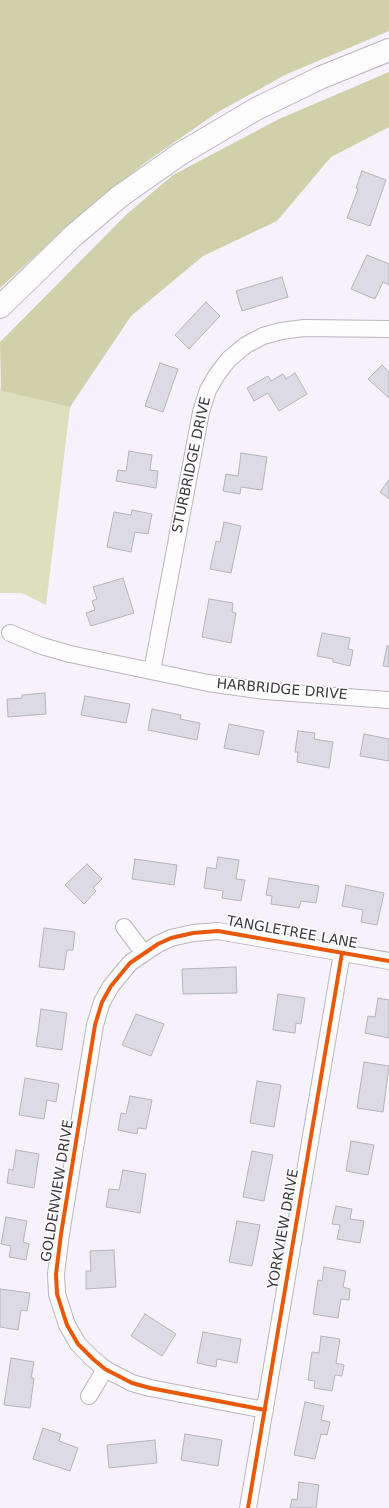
<!DOCTYPE html>
<html>
<head>
<meta charset="utf-8">
<style>
  body { margin:0 }
  canvas { display:block; background:#f6f1fa }
</style>
</head>
<body>
<canvas width="389" height="1508"></canvas>
<script>
const context = document.querySelector('canvas').getContext('2d');
context.lineJoin = 'round';
function fillPath(path, color) { context.fillStyle = color; context.fill(path, 'evenodd'); }
const shape = rows => new Path2D(rows.map(r => 'M' + r).join(''));
function strokePath(path, color, width, dash) { context.strokeStyle = color; context.lineWidth = width; context.lineCap = dash ? 'butt' : 'round'; context.setLineDash(dash || []); context.stroke(path); }
function write(font, color, halo, rows, align = 'center') {
  context.font = font + ' "DejaVu Sans",sans-serif'; context.lineWidth = 3; context.setLineDash([]); context.textBaseline = 'middle'; context.strokeStyle = halo; context.fillStyle = color; for (const [text, x, y, turn = 0] of rows) {
    context.save(); context.translate(x, y); context.rotate((+turn || 0) * Math.PI / 180); context.textAlign = isNaN(turn) ? turn : align; if (halo) context.strokeText(text, 0, 0); context.fillText(text, 0, 0); context.restore();
  }
}
const green = shape([
  [0,385,1,391,70,407,46,605,22,593,0,593]
]);
const forest = shape([
  [0,0,389,0,389,31,287,74,218,112,146,162,81,214,0,288],
  [389,72,389,127,331,157,277,221,203,256,131,316,70,407,1,391,0,342,127,214,173,175,279,119]
]);
const building = shape([
  [362,171,386,180,370,226,347,218,358,189,356,188,362,171],
  [367,255,389,264,389,285,383,282,375,299,351,289,367,255],
  [282,277,288,297,242,311,236,291,282,277],
  [206,302,220,316,189,349,175,335,206,302],
  [160,363,178,369,163,412,145,406,160,363],
  [382,365,389,372,389,398,368,379,382,365],
  [295,373,307,394,279,411,268,393,254,401,247,388,268,376,271,381,283,374,286,379,295,373],
  [129,451,152,455,150,470,158,471,156,488,116,481,118,470,126,471,129,451],
  [241,453,267,457,262,490,241,487,240,494,223,491,226,474,238,476,241,453],
  [389,480,389,499,380,492,389,480],
  [132,510,152,514,148,534,135,532,131,552,107,547,114,512,131,515,132,510],
  [224,522,241,526,231,573,210,569,216,541,220,542,224,522],
  [123,578,134,613,91,626,86,613,95,610,92,601,97,599,93,587,123,578],
  [209,599,233,603,232,612,236,613,231,643,202,637,209,599],
  [322,633,350,638,348,649,353,650,350,666,333,662,333,659,317,656,322,633],
  [387,646,389,646,389,667,383,666,387,646],
  [45,693,46,714,8,717,7,699,22,698,22,695,45,693],
  [85,696,130,704,126,723,81,715,85,696],
  [152,709,181,715,180,719,200,723,197,740,148,730,152,709],
  [229,724,264,731,259,755,224,748,229,724],
  [298,731,315,733,314,739,333,742,329,768,297,762,298,752,295,752,298,731],
  [364,734,389,739,389,761,360,756,364,734],
  [218,857,239,860,236,879,245,880,241,901,222,898,223,891,204,888,207,867,216,869,218,857],
  [135,859,177,865,174,885,132,879,135,859],
  [87,864,102,879,93,888,96,891,84,904,65,885,87,864],
  [269,878,319,886,316,903,301,901,299,908,271,904,272,896,266,895,269,878],
  [346,885,384,893,377,925,361,922,363,910,342,906,346,885],
  [44,928,75,932,73,950,67,950,64,970,39,967,44,928],
  [236,967,237,993,183,994,182,969,236,967],
  [278,994,305,998,301,1024,296,1023,295,1033,273,1030,278,994],
  [378,998,389,1000,389,1038,365,1033,368,1016,375,1017,378,998],
  [41,1009,67,1013,62,1050,36,1046,41,1009],
  [136,1014,164,1024,151,1056,122,1045,136,1014],
  [364,1062,389,1066,383,1112,357,1108,364,1062],
  [25,1078,59,1084,56,1102,47,1100,44,1119,19,1115,25,1078],
  [257,1081,281,1085,274,1127,250,1123,257,1081],
  [130,1096,152,1100,146,1129,138,1128,137,1134,118,1130,121,1113,126,1114,130,1096],
  [351,1141,374,1145,368,1175,346,1171,351,1141],
  [16,1150,39,1154,34,1188,7,1183,9,1169,13,1170,16,1150],
  [252,1151,273,1155,264,1201,243,1197,252,1151],
  [123,1170,146,1174,140,1213,106,1207,109,1189,119,1190,123,1170],
  [336,1206,352,1209,350,1219,364,1221,360,1243,337,1239,340,1225,332,1224,336,1206],
  [6,1217,27,1221,23,1242,29,1244,26,1260,9,1257,11,1246,1,1244,6,1217],
  [237,1221,260,1225,252,1266,229,1262,237,1221],
  [114,1250,116,1287,86,1289,86,1271,91,1271,90,1251,114,1250],
  [324,1267,346,1271,343,1287,350,1289,349,1300,341,1299,338,1318,313,1314,318,1280,322,1281,324,1267],
  [0,1289,30,1293,27,1311,21,1310,18,1330,0,1327,0,1289],
  [145,1314,176,1334,162,1356,131,1336,145,1314],
  [203,1332,241,1339,237,1363,217,1359,216,1367,197,1363,203,1332],
  [321,1336,340,1339,336,1363,344,1365,342,1376,335,1375,332,1391,314,1388,315,1381,308,1380,312,1352,319,1353,321,1336],
  [11,1358,34,1362,31,1378,34,1378,30,1408,4,1405,11,1358],
  [305,1402,324,1406,321,1420,330,1422,327,1435,321,1434,315,1459,294,1455,305,1402],
  [43,1428,61,1434,59,1441,78,1448,70,1471,33,1459,43,1428],
  [185,1434,222,1440,218,1466,181,1460,185,1434],
  [155,1440,157,1463,109,1468,107,1445,155,1440],
  [299,1482,319,1485,316,1508,290,1508,292,1499,297,1500,299,1482]
]);
const street = shape([
  [10,633,42,646,70,654,208,683,265,691,389,700],
  [152,671,201,412,208,390,216,376,229,359,246,345,263,336,281,331,304,328,389,329],
  [124,927,143,952],
  [89,1396,105,1369],
  [265,1410,150,1388,132,1383,105,1369,93,1359,78,1344,67,1325,57,1294,56,1274,61,1234,95,1025,102,1002,111,986,130,963,158,944,171,938,193,933,218,931,389,961],
  [248,1508,342,953]
]);
const primary = shape([
  [0,307,73,236,119,197,180,154,256,109,322,77,389,50]
]);
const cycleway = shape([
  [265,1410,150,1388,132,1383,105,1369,93,1359,78,1344,67,1325,57,1294,56,1274,61,1234,95,1025,102,1002,111,986,130,963,158,944,171,938,193,933,218,931,389,961],
  [248,1508,342,953]
]);
const streetNames = [
  ["STURBRIDGE DRIVE",192,465,-78],
  ["HARBRIDGE DRIVE",282,690,5],
  ["TANGLETREE LANE",292,933,10],
  ["GOLDENVIEW DRIVE",58,1191,-81],
  ["YORKVIEW DRIVE",284,1229,-80]
];
fillPath(green, '#dedfbc');
fillPath(forest, '#d0d1ab');
fillPath(building, '#dcdae2');
strokePath(building, '#b6b4bb', 1);
strokePath(street, '#bab6bd', 18);
strokePath(primary, '#bab6bd', 24);
strokePath(street, '#fefdfe', 16);
strokePath(primary, '#fefdfe', 22);
strokePath(cycleway, '#e8590c', 4);
write('14px', '#3b383e', '#fefefe', streetNames);
</script>
</body>
</html>
